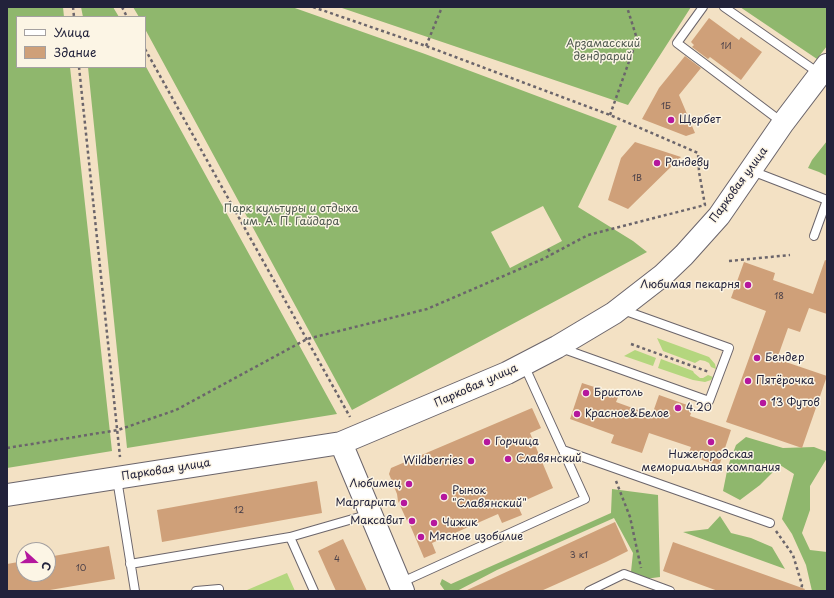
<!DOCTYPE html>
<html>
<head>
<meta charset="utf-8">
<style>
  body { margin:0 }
  #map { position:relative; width:834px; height:598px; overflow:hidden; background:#f3e1c4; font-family:"Playpen Sans",sans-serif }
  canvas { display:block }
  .frame { position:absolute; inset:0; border:8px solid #22223b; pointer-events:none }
  .legend { position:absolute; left:16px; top:16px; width:130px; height:52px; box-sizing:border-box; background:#fcf5e5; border:1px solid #a5a1a1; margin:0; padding:5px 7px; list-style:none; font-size:12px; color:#22223b }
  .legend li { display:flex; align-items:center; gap:8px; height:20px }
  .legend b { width:20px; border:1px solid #a5a1a1 }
  .north { position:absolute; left:16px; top:542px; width:40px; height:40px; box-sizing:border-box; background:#fcf5e5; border:1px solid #a5a1a1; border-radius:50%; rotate:111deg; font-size:11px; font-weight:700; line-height:16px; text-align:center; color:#22223b }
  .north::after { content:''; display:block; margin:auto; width:14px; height:18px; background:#b5179e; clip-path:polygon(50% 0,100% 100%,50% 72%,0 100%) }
</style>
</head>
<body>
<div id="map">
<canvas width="834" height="598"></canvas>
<div class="frame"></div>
<ul class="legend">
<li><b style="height:5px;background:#fff"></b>Улица</li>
<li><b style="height:11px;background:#cfa079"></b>Здание</li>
</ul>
<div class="north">С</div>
</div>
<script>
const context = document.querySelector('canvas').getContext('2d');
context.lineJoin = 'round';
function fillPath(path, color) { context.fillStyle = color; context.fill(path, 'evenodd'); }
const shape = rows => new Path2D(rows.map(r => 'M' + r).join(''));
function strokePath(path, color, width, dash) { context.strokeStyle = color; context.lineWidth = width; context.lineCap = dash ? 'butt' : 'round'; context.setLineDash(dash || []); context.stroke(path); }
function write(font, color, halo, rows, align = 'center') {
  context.font = font + ' "Playpen Sans",sans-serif'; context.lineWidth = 3; context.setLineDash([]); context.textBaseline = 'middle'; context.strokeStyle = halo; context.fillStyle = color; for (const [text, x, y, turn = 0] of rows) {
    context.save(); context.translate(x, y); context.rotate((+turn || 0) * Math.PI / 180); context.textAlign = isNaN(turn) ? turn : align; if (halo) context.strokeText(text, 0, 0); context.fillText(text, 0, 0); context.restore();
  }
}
const green = shape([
  [657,338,709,357,715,364,716,369,711,367,709,363,705,361,700,360,695,363,663,351],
  [635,350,656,358,653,366,624,356],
  [661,359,693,371,694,373,700,378,703,378,708,375,713,377,711,380,705,382,693,380,658,368],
  [287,573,295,591,247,591,247,590]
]);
const forest = shape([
  [7,7,63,7,64,17,17,17,17,67,70,67,112,451,7,468],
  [81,7,113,7,119,17,83,17],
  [133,7,292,7,425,54,617,126,578,207,633,241,647,252,352,410,145,29,145,17,139,17],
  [543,206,562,241,510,268,491,232],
  [339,7,691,7,628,105],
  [740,7,827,7,827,46,817,59],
  [145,65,337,414,127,448,88,67,145,67],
  [827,141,827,176,819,172,808,168,812,160],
  [746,437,783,448,814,447,827,452,827,458,810,486,810,510,802,533,810,550,827,552,827,591,812,591,806,565,792,534,782,519,794,474,780,465,760,485,740,500,723,491,728,466,736,445],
  [612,489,658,495,660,577,630,581,633,553,614,518,497,570,457,591,445,591,440,584,442,579,451,584,611,513],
  [720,516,731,533,751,538,772,547,785,569,683,532,708,529]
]);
const building = shape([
  [709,18,739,40,741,37,762,52,741,80,710,57,708,59,692,47,694,45,691,42],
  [685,56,701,68,679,95,695,133,686,136,642,119,659,88],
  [635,142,681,157,628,209,608,200,621,158],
  [825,260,827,261,827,314,809,308,800,332,788,328,777,359,827,376,802,448,726,422,766,311,731,298,744,262,775,273,773,280,813,294],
  [582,383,619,395,616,402,652,415,659,395,693,407,690,416,731,430,719,466,688,455,691,447,649,433,642,453,611,443,614,435,570,419],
  [532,408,541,428,530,433,553,488,517,504,522,515,502,523,498,514,432,543,436,553,424,558,410,525,408,523,398,501,397,494,389,474,391,468],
  [317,481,322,513,162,542,157,510],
  [615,522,628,551,606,562,541,591,465,591],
  [343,539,367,591,336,591,326,569,318,551],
  [673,542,805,589,804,591,718,591,663,571],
  [109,546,115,579,44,591,7,591,7,564,24,561,24,574,48,574,48,557]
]);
const path = shape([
  [73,7,74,17],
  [122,7,127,17],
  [426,46,442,7],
  [145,49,350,417],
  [79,67,120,457],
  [610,115,637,39,627,7],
  [548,249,552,255],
  [729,261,790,255],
  [631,344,709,372],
  [7,448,118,430,176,410,307,339,427,309,543,259,588,235,705,205,699,172,698,153,610,115,426,46,313,7],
  [616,481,630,517,641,568],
  [776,531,793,555,802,585,801,591]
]);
const lane = shape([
  [703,7,677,43,783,123],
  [724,7,820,74],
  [752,171,827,200],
  [814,236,827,200],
  [561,348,709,401,729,348,623,310],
  [563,450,770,523],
  [117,479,135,591],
  [290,537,370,514],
  [130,564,290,537,314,591],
  [400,583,585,499,524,365],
  [196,591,219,589,219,591],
  [589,591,624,574,670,591]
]);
const secondary = shape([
  [341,443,403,591],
  [7,495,341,443,507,373,557,347,614,313,663,275,684,255,719,216,783,123,827,65]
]);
const markers = [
  [671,120,4,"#b5179e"],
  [657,163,4,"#b5179e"],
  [748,285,4,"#b5179e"],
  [757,358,4,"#b5179e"],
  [748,381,4,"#b5179e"],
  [586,393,4,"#b5179e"],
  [763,403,4,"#b5179e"],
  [678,408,4,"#b5179e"],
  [577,414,4,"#b5179e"],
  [487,442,4,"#b5179e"],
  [711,442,4,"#b5179e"],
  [508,459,4,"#b5179e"],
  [471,461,4,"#b5179e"],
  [409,484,4,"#b5179e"],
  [444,497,4,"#b5179e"],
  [404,503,4,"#b5179e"],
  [412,521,4,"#b5179e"],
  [434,523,4,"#b5179e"],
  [421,537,4,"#b5179e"]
];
const numberNames = [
  ["1И",726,47],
  ["1Б",666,107],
  ["1В",637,179],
  ["18",779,297],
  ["12",239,511],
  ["3 к1",579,556],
  ["4",337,560],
  ["10",81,569]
];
const parkNames = [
  ["Арзамасский",603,44],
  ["дендрарий",603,57],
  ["Парк культуры и отдыха",291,209],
  ["им. А. П. Гайдара",291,222]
];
const poiNames = [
  ["Щербет",679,120],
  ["Рандеву",665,163],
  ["Любимая пекарня",740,285,"right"],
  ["Бендер",765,358],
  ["Пятёрочка",756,381],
  ["Бристоль",594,393],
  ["13 Футов",771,403],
  ["4.20",686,408],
  ["Красное&Белое",585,414],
  ["Горчица",495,442],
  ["Нижегородская",711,455,"center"],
  ["мемориальная компания",711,468,"center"],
  ["Славянский",516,459],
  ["Wildberries",463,461,"right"],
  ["Любимец",401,484,"right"],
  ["Рынок",452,491],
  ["\"Славянский\"",452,504],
  ["Маргарита",396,503,"right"],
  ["Максавит",404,521,"right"],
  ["Чижик",442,523],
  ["Мясное изобилие",429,537]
];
const streetNames = [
  ["Парковая улица",739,185,-54],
  ["Парковая улица",476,386,-24],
  ["Парковая улица",166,470,-9]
];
fillPath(green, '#b4d67e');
fillPath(forest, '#8fb76d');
fillPath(building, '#cfa079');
strokePath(lane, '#6b656b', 10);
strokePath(secondary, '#6b656b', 24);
strokePath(path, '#6b656b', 2.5, [3, 3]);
strokePath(lane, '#fff', 8);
strokePath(secondary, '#fff', 22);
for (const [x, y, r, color] of markers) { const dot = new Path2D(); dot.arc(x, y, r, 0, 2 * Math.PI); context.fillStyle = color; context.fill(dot); strokePath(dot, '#fcf5e5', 1.5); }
write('9px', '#4d424a', null, numberNames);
write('11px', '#4e584f', '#fcf5e5', parkNames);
write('11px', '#22223b', '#fcf5e5', poiNames, 'left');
write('11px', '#22223b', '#fcf5e5', streetNames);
</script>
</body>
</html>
